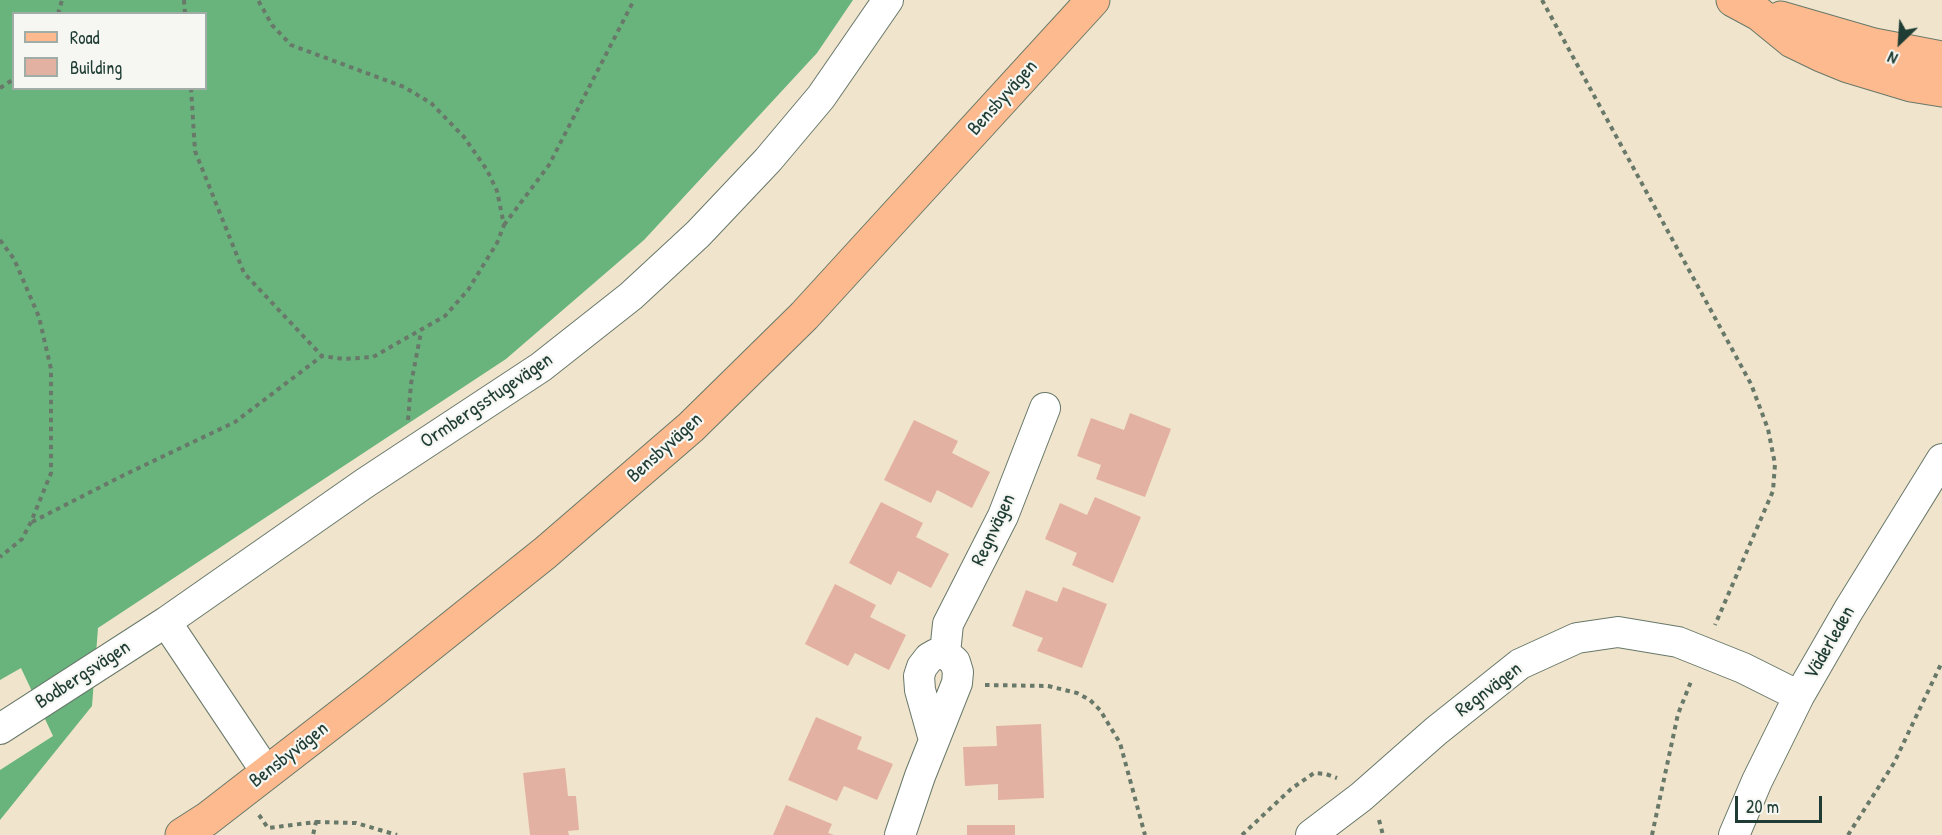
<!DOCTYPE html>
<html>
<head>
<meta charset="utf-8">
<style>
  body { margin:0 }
  #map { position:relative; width:1942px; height:835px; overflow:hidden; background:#f0e5cc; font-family:"Patrick Hand",sans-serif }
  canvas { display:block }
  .legend { position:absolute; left:12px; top:12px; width:195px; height:78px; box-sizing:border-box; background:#f6f6f2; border:2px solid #a0aca6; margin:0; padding:8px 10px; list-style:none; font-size:18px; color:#1f3d34 }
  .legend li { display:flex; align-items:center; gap:12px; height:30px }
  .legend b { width:30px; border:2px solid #a0aca6 }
  .north { position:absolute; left:1870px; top:12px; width:60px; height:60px; -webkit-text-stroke:4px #f6f6f2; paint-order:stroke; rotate:205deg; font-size:16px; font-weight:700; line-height:24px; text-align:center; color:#1f3d34 }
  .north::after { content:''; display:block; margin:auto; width:21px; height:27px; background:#1f3d34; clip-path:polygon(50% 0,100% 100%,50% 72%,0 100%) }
  .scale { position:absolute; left:1735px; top:796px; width:87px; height:27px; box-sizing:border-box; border:3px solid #1f3d34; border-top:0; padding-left:8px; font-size:18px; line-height:21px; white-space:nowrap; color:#1f3d34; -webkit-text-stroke:4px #f6f6f2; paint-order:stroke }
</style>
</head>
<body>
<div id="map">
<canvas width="1942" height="835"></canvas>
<ul class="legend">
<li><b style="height:8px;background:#fcba8e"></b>Road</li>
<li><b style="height:16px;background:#e3b1a2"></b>Building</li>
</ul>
<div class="north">N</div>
<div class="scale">20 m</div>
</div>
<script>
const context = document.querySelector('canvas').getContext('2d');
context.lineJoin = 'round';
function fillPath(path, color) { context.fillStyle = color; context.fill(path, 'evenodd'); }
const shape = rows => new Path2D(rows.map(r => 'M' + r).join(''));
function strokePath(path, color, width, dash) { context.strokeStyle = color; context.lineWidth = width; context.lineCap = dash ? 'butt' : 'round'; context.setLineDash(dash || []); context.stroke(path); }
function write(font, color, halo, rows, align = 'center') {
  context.font = font + ' "Patrick Hand",sans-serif'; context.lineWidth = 4.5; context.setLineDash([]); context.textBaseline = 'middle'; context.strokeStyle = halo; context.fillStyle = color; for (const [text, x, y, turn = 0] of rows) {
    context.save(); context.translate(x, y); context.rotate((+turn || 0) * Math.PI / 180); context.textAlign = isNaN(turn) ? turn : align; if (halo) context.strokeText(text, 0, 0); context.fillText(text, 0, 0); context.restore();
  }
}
const forest = shape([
  [0,0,853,0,817,53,644,240,506,359,98,628,92,706,0,820,0,770,53,736,21,668,0,680],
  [14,14,206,14,206,88,14,88]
]);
const building = shape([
  [1130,413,1171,429,1145,497,1096,479,1101,465,1077,456,1091,418,1124,430],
  [914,420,958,441,952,453,990,472,972,508,937,490,931,503,884,480],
  [1095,497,1141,517,1113,583,1072,565,1077,553,1045,539,1060,503,1087,515],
  [881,502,923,523,916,537,949,554,931,588,898,571,891,585,849,563],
  [835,584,876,605,870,617,906,635,889,670,855,653,848,666,805,644],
  [1063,587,1107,604,1082,668,1037,651,1043,638,1012,626,1026,590,1057,602],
  [816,717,862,737,857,749,893,764,877,800,844,786,837,801,788,780],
  [1041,724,1044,798,998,800,998,784,965,786,963,747,997,746,996,726],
  [565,768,568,796,576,796,579,830,568,831,569,835,530,835,523,773],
  [786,805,832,824,828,833,834,835,773,835],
  [967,825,1015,825,1015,835,967,835]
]);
const path = shape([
  [184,0,185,14],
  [1542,0,1751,384,1768,429,1775,464,1773,491,1715,625],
  [58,14,62,0],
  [0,88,14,79],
  [191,88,195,151,244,273,322,356,344,359,373,357,445,316,468,290,497,243,504,225,497,191,487,170,464,137,431,103,404,87,291,45,272,25,258,0],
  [504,225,549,165,634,0],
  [0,240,14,259,39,317,51,369,51,473,31,522,22,539,0,557],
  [408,420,411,384,421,332],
  [32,522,124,475,235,422,322,356],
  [985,685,1048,686,1077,693,1090,700,1100,710,1120,743,1145,835],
  [259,815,268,828,316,822,313,835],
  [1379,820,1383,835],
  [316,822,356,823,397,835],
  [1242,835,1291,789,1314,773,1326,774,1337,778],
  [1652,835,1678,714,1692,679],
  [1848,835,1894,763,1942,662]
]);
const minor = shape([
  [945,653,948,624,1003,516,1045,408],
  [0,729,166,622],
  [267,773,166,622,365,483,541,367,631,296,698,234,768,160,821,97,888,0],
  [900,835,920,776,957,683,958,672,955,662,945,653,936,654,929,658,922,667,919,676,920,690,934,740],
  [1311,835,1361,797,1436,731,1520,664,1577,638,1618,632,1678,642,1743,668,1799,696],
  [1734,835,1757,781,1799,696,1848,611,1942,459]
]);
const major = shape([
  [1733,0,1759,14,1792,41,1821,55,1848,66,1911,85,1942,90],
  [1781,18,1874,45,1942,58],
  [182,835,207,819,375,689,545,553,691,427,804,316,1093,0]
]);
const streetNames = [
  ["Bensbyvägen",1003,98,-48],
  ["Ormbergsstugevägen",487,401,-34],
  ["Bensbyvägen",665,448,-42],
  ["Regnvägen",994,530,-65],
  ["Väderleden",1830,643,-60],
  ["Bodbergsvägen",83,675,-33],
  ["Regnvägen",1489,690,-37],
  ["Bensbyvägen",289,755,-38]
];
fillPath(forest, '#69b47d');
fillPath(building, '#e3b1a2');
strokePath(minor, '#687869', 32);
strokePath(major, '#687869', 35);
strokePath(path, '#687869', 4, [4.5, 4.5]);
strokePath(minor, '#fff', 30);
strokePath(major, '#fcba8e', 33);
write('20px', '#1f3d34', '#f6f6f2', streetNames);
</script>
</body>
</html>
